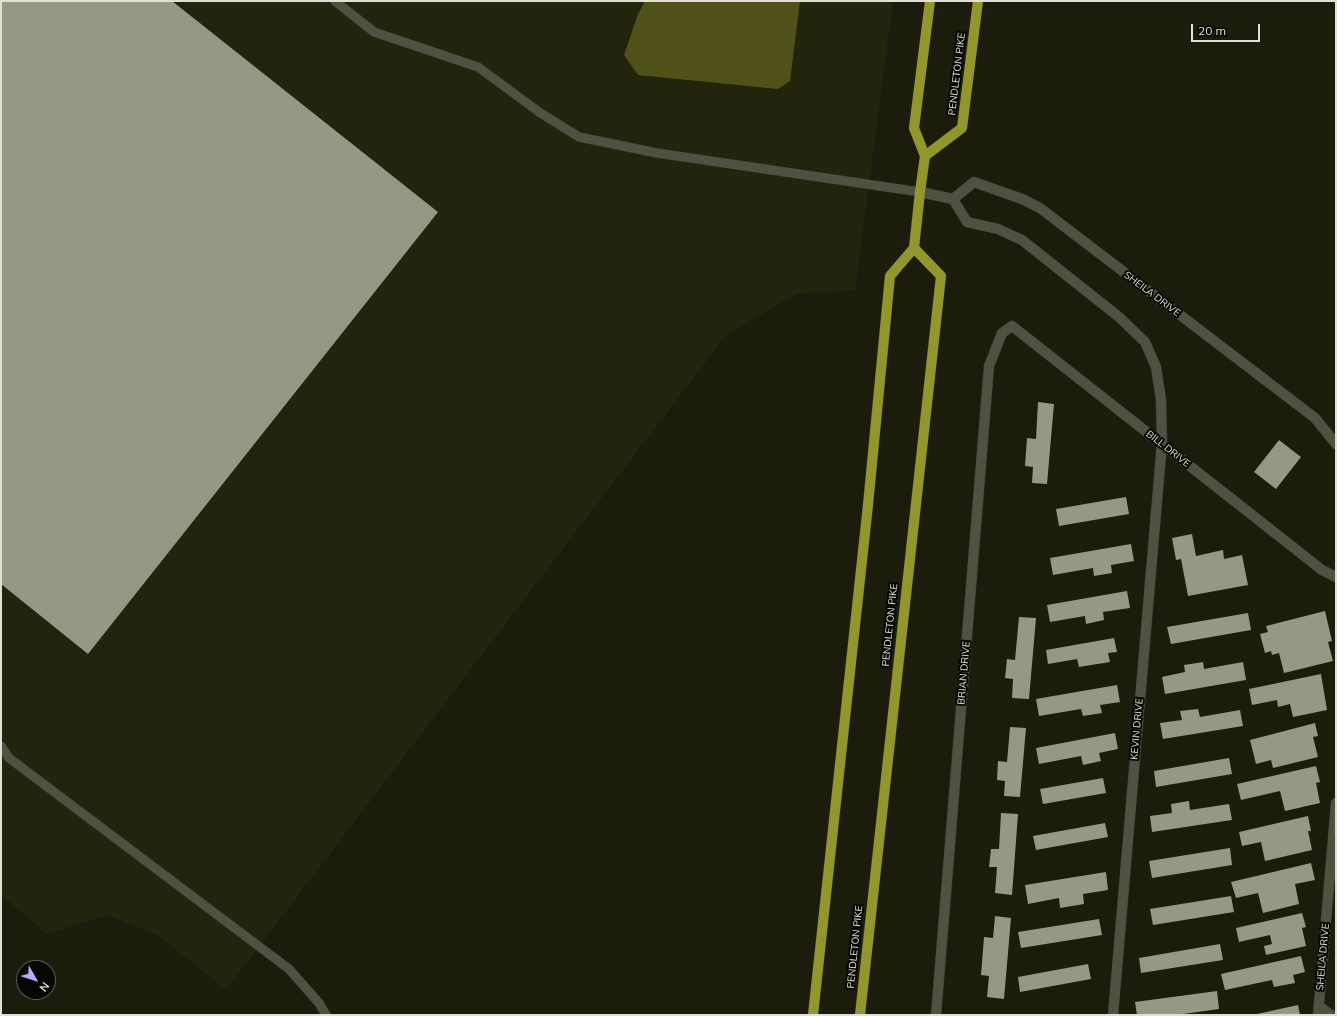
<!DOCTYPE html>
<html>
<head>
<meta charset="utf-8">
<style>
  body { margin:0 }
  #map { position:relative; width:1337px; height:1016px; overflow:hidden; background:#1b1c0c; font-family:Mulish,sans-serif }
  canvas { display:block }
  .frame { position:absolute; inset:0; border:2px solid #dfe0d6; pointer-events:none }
  .north { position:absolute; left:16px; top:960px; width:40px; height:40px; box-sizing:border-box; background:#060602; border:1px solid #5d5d57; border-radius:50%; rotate:129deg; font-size:11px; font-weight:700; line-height:16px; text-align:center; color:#dfe0d6 }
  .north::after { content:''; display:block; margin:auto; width:14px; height:18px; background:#b8abf7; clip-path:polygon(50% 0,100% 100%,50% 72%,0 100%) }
  .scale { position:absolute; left:1191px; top:24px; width:69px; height:18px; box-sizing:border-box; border:2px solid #dfe0d6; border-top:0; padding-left:5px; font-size:12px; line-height:14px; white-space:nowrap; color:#dfe0d6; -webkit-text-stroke:3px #060602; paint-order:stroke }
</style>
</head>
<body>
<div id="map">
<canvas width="1337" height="1016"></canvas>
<div class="frame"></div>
<div class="north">N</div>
<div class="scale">20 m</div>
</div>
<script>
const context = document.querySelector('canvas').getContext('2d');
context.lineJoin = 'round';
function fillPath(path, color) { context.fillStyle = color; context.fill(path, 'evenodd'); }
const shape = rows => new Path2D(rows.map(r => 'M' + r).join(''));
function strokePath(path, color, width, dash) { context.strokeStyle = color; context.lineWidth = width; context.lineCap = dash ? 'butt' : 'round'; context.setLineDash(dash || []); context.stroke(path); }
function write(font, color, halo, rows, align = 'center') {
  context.font = font + ' Mulish,sans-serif'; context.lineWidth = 4; context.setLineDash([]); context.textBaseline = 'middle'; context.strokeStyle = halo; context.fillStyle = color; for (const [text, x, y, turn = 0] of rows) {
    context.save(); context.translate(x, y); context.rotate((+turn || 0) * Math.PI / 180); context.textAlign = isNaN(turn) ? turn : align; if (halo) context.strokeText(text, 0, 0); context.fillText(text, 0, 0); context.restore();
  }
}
const built = shape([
  [1,1,893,1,855,290,797,294,727,334,226,990,157,935,107,915,47,934,1,895]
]);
const water = shape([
  [645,1,800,1,790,81,778,89,638,75,624,55,638,14]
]);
const building = shape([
  [1,1,172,1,438,212,88,654,1,584],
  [1038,402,1054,404,1047,484,1032,483,1033,467,1025,466,1027,438,1036,439],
  [1279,440,1301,457,1276,489,1254,472],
  [1126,497,1129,514,1059,526,1056,509],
  [1192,534,1196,556,1223,550,1224,559,1242,555,1248,585,1188,596,1181,559,1176,560,1172,538],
  [1131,544,1134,561,1111,565,1112,573,1094,576,1093,568,1053,575,1050,558],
  [1127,591,1130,608,1103,612,1104,620,1086,624,1085,616,1050,622,1047,605],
  [1325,611,1332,641,1328,642,1333,661,1284,673,1279,653,1272,655,1271,651,1265,653,1260,634,1268,632,1266,626],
  [1248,613,1251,630,1171,644,1167,627],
  [1019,617,1036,618,1029,699,1012,698,1013,679,1005,678,1007,659,1015,660],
  [1114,638,1117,652,1108,653,1110,662,1079,667,1077,659,1048,664,1046,650],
  [1203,662,1204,669,1243,662,1246,680,1165,694,1162,677,1185,672,1184,665],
  [1321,674,1327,710,1293,717,1290,704,1278,707,1277,700,1252,705,1249,689],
  [1117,685,1120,702,1100,705,1102,713,1083,716,1081,709,1039,716,1036,699],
  [1198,709,1200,717,1240,710,1243,726,1163,739,1160,723,1182,720,1180,711],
  [1315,723,1318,736,1313,737,1318,757,1273,768,1271,760,1256,764,1250,740],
  [1010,727,1026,728,1020,797,1004,796,1005,781,997,780,998,761,1007,762],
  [1115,733,1118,749,1099,753,1101,761,1083,765,1081,756,1039,764,1036,748],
  [1229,758,1232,774,1156,787,1154,771],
  [1316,766,1320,782,1316,783,1320,803,1285,811,1280,791,1241,800,1237,784],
  [1103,778,1106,793,1043,804,1040,789],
  [1189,801,1190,810,1229,804,1232,820,1152,832,1150,816,1172,813,1171,804],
  [1001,813,1018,814,1012,895,995,893,997,867,989,867,991,849,999,849],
  [1308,816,1311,831,1308,831,1312,850,1265,861,1261,842,1242,846,1239,832],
  [1105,823,1108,837,1036,850,1033,836],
  [1230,848,1232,865,1152,878,1149,861],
  [1311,863,1315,880,1295,884,1299,904,1263,913,1258,893,1236,898,1231,882],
  [1106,872,1108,890,1083,894,1084,904,1060,908,1059,898,1028,904,1025,885],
  [1231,896,1234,912,1153,925,1150,909],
  [1302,913,1306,927,1302,928,1306,946,1266,955,1264,946,1272,944,1270,935,1239,942,1236,928],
  [995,916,1011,918,1004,999,987,997,989,976,981,975,984,937,993,938],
  [1099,919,1102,935,1021,948,1018,932],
  [1220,944,1223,960,1141,973,1139,958],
  [1301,956,1305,972,1293,975,1295,983,1274,987,1272,980,1225,990,1221,974],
  [1088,964,1091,979,1020,992,1018,977],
  [1217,991,1219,1009,1176,1015,1137,1015,1135,1002],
  [1298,1005,1300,1015,1257,1015,1257,1014]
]);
const service = shape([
  [335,1,374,32,478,67,539,112,579,137,657,153,920,192],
  [1,746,9,758,289,969,319,1003,326,1015]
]);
const minor = shape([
  [920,192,953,199,967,222,998,229,1022,240,1119,317,1145,342,1156,367,1161,400,1162,443,1113,1015],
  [953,199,974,182,1022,199,1040,208,1315,418,1336,444],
  [1319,1006,1331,1015],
  [936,1015,989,366,1002,333,1012,326,1322,570,1336,577],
  [1318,1015,1336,803]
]);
const primary = shape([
  [925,156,962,128,978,1],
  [813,1015,868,505,890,276,914,248,920,192,925,156,914,128,930,1],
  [860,1015,941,276,914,248]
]);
const streetNames = [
  ["PENDLETON PIKE",957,74,-83],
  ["SHEILA DRIVE",1152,294,37],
  ["BILL DRIVE",1168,449,38],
  ["PENDLETON PIKE",890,625,-84],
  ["BRIAN DRIVE",964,673,-85],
  ["KEVIN DRIVE",1137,729,-85],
  ["PENDLETON PIKE",855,947,-84],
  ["SHEILA DRIVE",1323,957,-85]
];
fillPath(built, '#23240d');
fillPath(water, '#4f5119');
fillPath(building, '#969784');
strokePath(service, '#31322b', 10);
strokePath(minor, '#31322b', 11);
strokePath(primary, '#31322b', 11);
strokePath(service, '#505140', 9);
strokePath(minor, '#505140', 10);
strokePath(primary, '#93962d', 10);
write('10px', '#dfe0d6', '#060602', streetNames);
</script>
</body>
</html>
